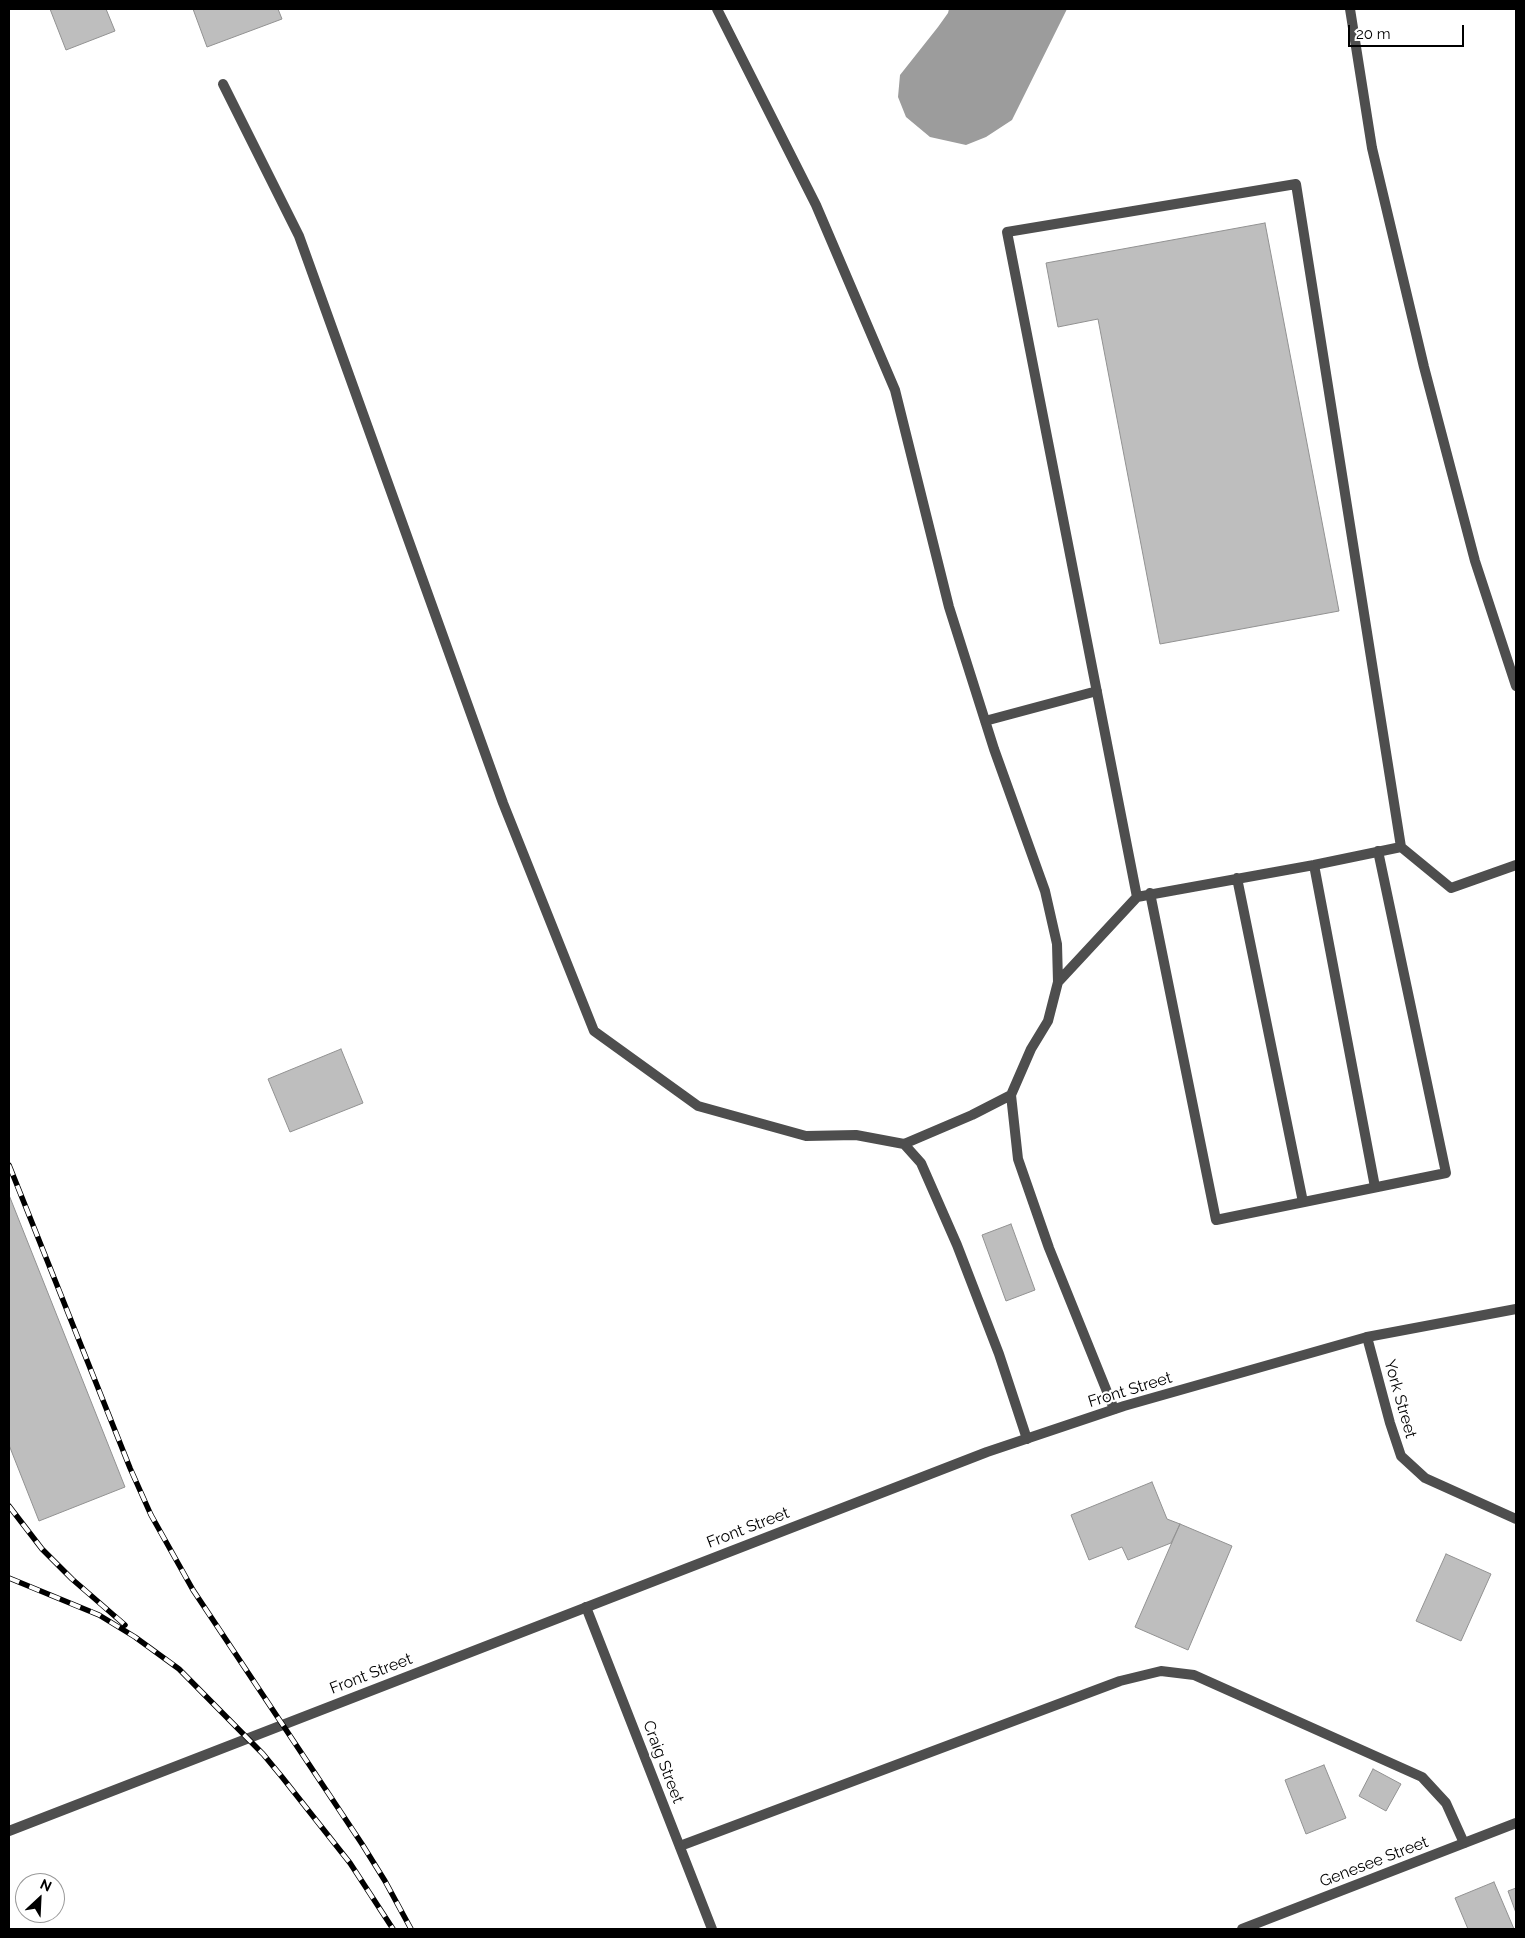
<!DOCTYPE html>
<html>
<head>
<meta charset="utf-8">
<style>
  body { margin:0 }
  #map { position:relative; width:1525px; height:1938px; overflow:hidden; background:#fff; font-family:Raleway,sans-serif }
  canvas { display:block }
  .frame { position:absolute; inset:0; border:10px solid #000; pointer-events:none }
  .north { position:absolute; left:15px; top:1873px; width:50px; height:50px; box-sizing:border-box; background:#fff; border:1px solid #999; border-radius:50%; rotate:25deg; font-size:14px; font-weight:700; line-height:20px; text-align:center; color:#000 }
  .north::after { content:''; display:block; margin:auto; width:18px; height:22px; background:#000; clip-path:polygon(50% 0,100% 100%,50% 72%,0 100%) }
  .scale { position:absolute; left:1348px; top:25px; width:116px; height:22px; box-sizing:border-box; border:2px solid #000; border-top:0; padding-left:6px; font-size:15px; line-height:18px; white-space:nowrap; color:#000; -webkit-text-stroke:4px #fff; paint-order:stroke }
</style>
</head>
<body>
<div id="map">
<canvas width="1525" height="1938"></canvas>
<div class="frame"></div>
<div class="north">N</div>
<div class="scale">20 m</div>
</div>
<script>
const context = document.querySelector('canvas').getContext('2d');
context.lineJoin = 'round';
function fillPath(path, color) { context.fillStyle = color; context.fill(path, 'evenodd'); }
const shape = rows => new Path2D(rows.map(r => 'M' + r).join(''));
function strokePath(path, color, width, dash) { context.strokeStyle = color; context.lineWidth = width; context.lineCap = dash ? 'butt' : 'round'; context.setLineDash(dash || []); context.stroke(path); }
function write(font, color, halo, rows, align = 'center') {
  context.font = font + ' Raleway,sans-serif'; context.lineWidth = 4.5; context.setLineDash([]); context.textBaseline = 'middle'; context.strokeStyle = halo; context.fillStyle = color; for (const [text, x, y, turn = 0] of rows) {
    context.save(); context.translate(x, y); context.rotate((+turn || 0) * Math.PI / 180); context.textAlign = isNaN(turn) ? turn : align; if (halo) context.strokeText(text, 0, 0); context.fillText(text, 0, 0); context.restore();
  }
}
const water = shape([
  [949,9,1067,9,1012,120,986,137,966,145,930,137,906,117,898,97,900,75,938,27,948,13]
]);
const building = shape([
  [50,9,106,9,115,31,66,50,50,9],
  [193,9,278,9,282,19,207,47,193,9],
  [1265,223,1339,611,1160,644,1098,319,1058,327,1046,263,1265,223],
  [341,1049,363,1103,290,1132,268,1079,341,1049],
  [9,1195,125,1487,39,1521,9,1445,9,1195],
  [1011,1224,1035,1290,1006,1301,982,1235,1011,1224],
  [1152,1482,1167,1519,1180,1524,1171,1543,1128,1560,1122,1547,1089,1560,1071,1515,1152,1482],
  [1180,1524,1232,1546,1188,1650,1135,1627,1180,1524],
  [1446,1554,1491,1574,1461,1641,1416,1621,1446,1554],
  [1324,1765,1346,1818,1306,1834,1285,1780,1324,1765],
  [1373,1769,1401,1784,1386,1811,1359,1796,1373,1769],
  [1494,1882,1514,1929,1468,1929,1455,1898,1494,1882],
  [1516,1888,1516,1913,1508,1891,1516,1888]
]);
const service = shape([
  [717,9,816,205,895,390,949,607,994,749,1045,891,1057,944,1058,982,1048,1021,1031,1049,1011,1095,1018,1159,1049,1248,1114,1409],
  [223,84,299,236,503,803,594,1031,698,1106,806,1136,856,1135,904,1144,972,1115,1011,1095],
  [985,721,1097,691],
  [1401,847,1314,865,1137,897,1007,232,1296,184,1401,847,1451,888,1516,865],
  [1314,865,1375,1187],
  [1237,878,1303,1202],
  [1150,893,1216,1220,1446,1173,1378,851],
  [1058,982,1137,897],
  [904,1144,921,1163,957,1245,999,1354,1027,1439],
  [680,1846,1120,1681,1161,1671,1194,1675,1422,1777,1446,1803,1464,1843]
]);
const minor = shape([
  [1350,9,1372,148,1424,367,1475,561,1516,686],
  [1367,1337,1390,1423,1401,1456,1425,1478,1516,1519],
  [586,1607,712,1929],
  [1242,1929,1516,1823]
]);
const tertiary = shape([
  [9,1831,987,1452,1124,1406,1367,1337,1516,1309]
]);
const rail = shape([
  [9,1165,130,1468,151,1515,193,1590,362,1844,385,1881,411,1929],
  [9,1506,42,1549,72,1579,125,1625],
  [9,1578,99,1615,135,1637,179,1669,263,1754,282,1777,350,1863,393,1929]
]);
const streetNames = [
  ["Front Street",1130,1390,-17],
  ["York Street",1400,1399,74],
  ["Front Street",748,1528,-21],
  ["Front Street",371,1674,-21],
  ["Craig Street",663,1762,69],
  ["Genesee Street",1374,1862,-21]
];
fillPath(water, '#9c9c9c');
fillPath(building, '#bebebe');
strokePath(building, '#929292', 1);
strokePath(service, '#4e4e4e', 10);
strokePath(minor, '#4e4e4e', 10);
strokePath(tertiary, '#4e4e4e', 10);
strokePath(rail, '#000', 5.5);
strokePath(rail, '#fff', 4, [11]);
write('16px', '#000', '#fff', streetNames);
</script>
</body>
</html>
